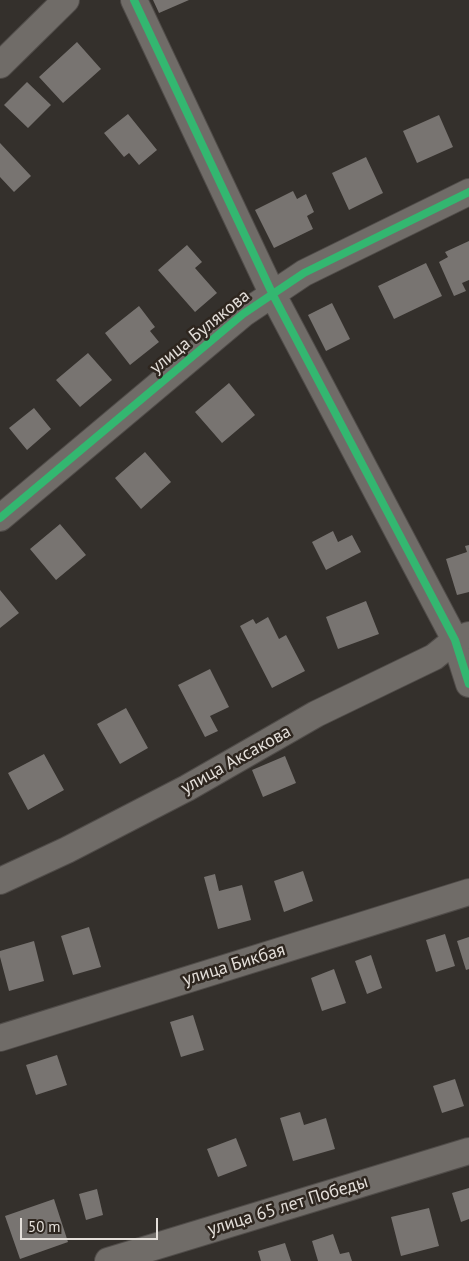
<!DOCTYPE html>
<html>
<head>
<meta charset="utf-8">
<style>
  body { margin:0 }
  #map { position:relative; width:469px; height:1261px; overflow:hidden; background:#34302c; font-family:"PT Sans",sans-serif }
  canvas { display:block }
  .scale { position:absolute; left:20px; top:1218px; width:138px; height:22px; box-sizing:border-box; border:2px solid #e4dfda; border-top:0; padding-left:6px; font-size:15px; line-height:18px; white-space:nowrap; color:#e4dfda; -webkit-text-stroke:4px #2e261f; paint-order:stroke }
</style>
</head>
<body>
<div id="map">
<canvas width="469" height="1261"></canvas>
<div class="scale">50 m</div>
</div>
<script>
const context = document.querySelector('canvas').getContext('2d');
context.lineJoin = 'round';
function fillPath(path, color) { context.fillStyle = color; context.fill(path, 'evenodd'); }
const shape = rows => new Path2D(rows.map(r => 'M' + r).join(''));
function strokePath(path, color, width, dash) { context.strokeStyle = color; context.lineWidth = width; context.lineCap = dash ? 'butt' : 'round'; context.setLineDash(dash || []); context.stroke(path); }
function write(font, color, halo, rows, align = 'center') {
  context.font = font + ' "PT Sans",sans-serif'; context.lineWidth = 5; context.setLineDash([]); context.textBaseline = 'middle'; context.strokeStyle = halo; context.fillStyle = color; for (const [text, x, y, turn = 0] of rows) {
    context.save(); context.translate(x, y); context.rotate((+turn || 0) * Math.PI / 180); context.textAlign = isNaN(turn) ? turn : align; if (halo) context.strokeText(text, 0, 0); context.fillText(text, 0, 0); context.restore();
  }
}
const building = shape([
  [153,0,189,0,159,13],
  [77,42,101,69,63,103,39,77],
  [27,82,51,105,28,128,4,105],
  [128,114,157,150,139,165,129,153,124,157,104,133],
  [439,115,453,147,417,163,403,131],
  [0,143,31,176,14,192,0,177],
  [366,157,383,193,349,210,332,173],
  [293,191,297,199,306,194,314,212,307,216,313,229,274,248,255,210],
  [469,241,469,280,462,283,466,291,454,296,439,262,448,257,445,252],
  [187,245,202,262,195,268,217,293,195,312,158,270],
  [426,263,442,296,394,319,378,286],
  [332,303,350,339,326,351,308,315],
  [139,306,155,327,150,331,159,342,130,365,105,333],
  [88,353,112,380,80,407,56,380],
  [229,383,255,415,222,443,195,412],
  [34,408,51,429,27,450,9,428],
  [145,452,171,482,141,509,115,478],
  [60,524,86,555,56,580,30,549],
  [333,531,338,542,352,535,361,552,326,570,312,542],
  [469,545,469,592,457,595,446,559,467,552,465,546],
  [0,590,19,613,0,628],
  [366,601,379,634,338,649,326,617],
  [268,617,279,639,286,635,305,671,272,688,240,626,253,619,256,624],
  [210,669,229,707,210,716,218,731,205,737,178,685],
  [126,708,148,748,120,764,97,724],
  [44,754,64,790,28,810,8,773],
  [285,756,296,783,263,797,252,770],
  [303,871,313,901,284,912,274,881],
  [215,874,219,891,242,885,251,920,218,929,204,877],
  [89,927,101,967,73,975,61,936],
  [445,934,455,966,436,972,426,940],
  [469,937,469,969,466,970,457,941],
  [34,941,44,981,9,991,0,957,0,951],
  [371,955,382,988,367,994,355,961],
  [334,969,346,1003,322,1011,311,978],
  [193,1015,204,1050,181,1057,170,1022],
  [57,1055,67,1085,36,1095,26,1065],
  [455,1079,464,1106,442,1113,433,1086],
  [300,1112,304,1125,326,1118,335,1149,293,1161,280,1118],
  [236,1138,247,1166,218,1177,207,1149],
  [469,1188,469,1219,461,1222,452,1193],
  [97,1189,103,1215,86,1220,79,1194],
  [54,1199,68,1242,20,1259,5,1216],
  [429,1208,439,1246,401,1256,391,1217],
  [333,1234,340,1254,349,1252,352,1261,318,1261,312,1241],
  [285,1243,291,1261,261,1261,258,1251]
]);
const minor = shape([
  [134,0,273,295,455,640,469,684],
  [0,65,66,0],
  [0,518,243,314,304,273,469,192],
  [0,881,67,850,187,788,316,714,434,657,455,640,469,635],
  [0,1038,469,892],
  [108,1261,469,1151]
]);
const cycleway = shape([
  [134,0,273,295,455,640,469,684],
  [0,518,243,314,304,273,469,192]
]);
const streetNames = [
  ["улица Булякова",200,332,-39],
  ["улица Аксакова",236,760,-29],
  ["улица Бикбая",234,965,-17],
  ["улица 65 лет Победы",288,1206,-17]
];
fillPath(building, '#787471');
strokePath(minor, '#504c49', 28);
strokePath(minor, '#706c68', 26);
strokePath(cycleway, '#33b770', 8);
write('18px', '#e4dfda', '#2e261f', streetNames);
</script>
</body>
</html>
